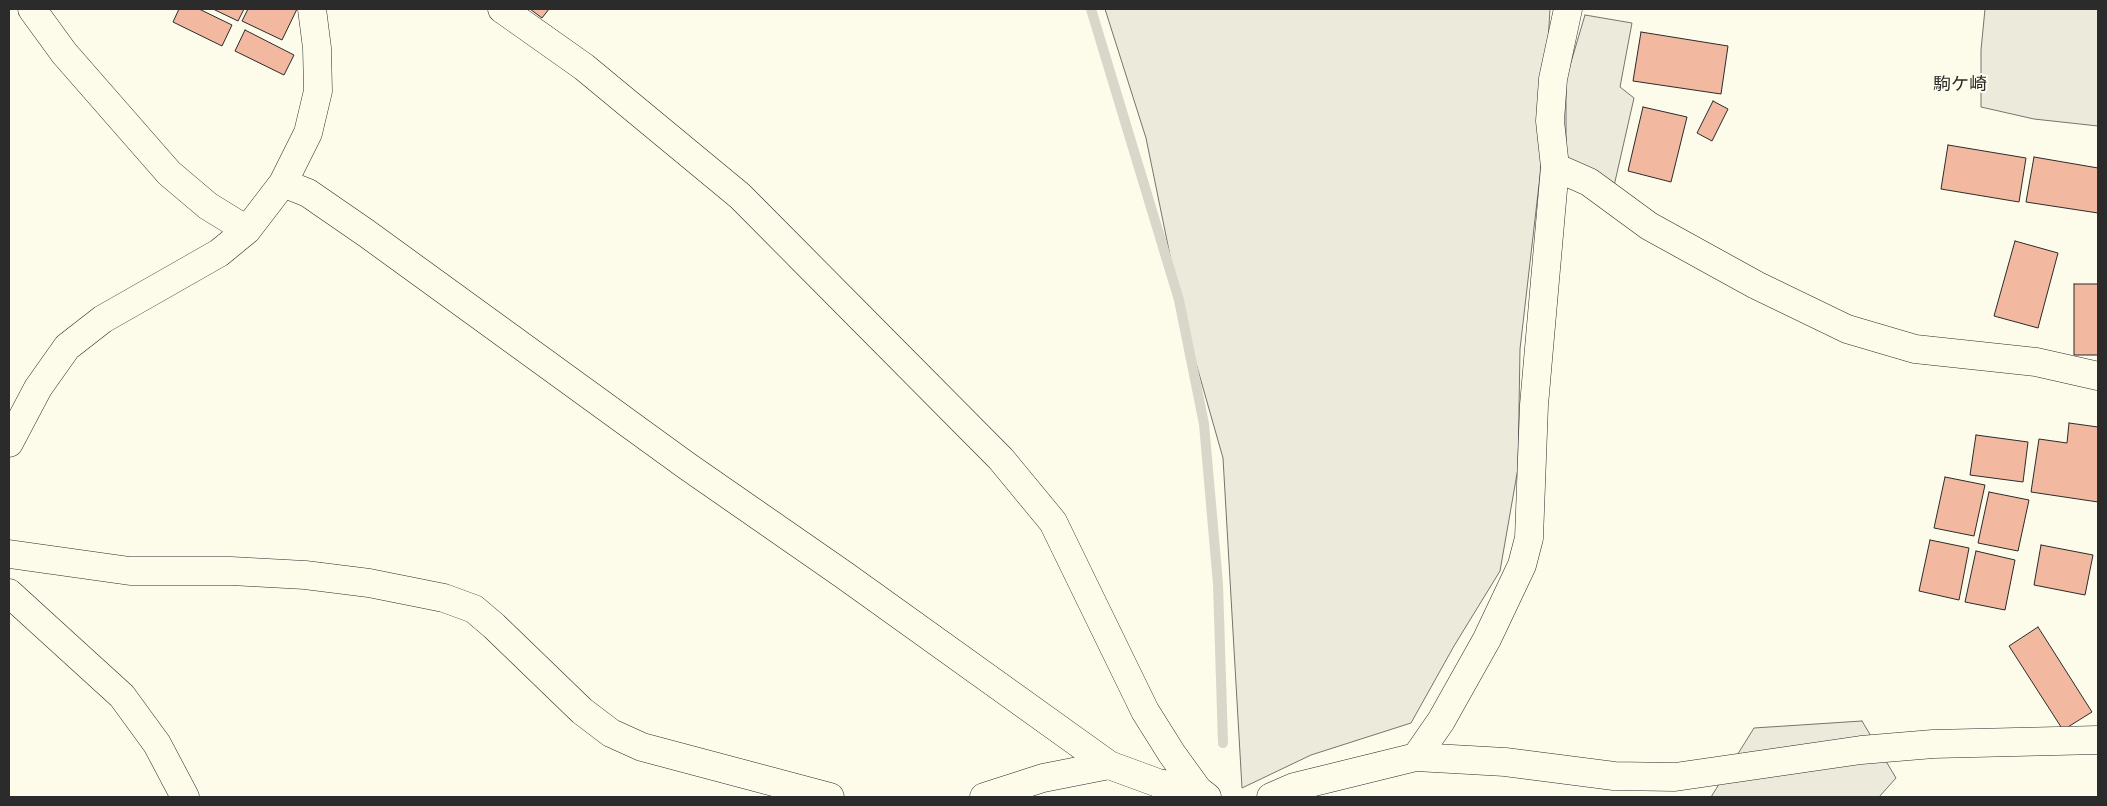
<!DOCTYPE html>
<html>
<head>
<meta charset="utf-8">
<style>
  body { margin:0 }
  #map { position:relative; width:2107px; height:806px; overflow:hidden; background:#fdfbea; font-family:"Archivo Narrow",sans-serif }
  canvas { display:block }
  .frame { position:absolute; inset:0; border:10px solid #2b2b2b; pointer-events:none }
</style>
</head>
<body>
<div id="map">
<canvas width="2107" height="806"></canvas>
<div class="frame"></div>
</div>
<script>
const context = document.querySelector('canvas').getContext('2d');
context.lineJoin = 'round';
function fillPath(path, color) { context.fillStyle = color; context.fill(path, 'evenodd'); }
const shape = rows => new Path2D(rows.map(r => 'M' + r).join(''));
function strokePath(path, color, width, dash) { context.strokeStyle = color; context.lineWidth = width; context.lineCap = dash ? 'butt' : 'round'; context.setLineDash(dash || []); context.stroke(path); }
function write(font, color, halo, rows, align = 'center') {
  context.font = font + ' "Archivo Narrow","Noto Sans JP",sans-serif'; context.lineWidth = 4; context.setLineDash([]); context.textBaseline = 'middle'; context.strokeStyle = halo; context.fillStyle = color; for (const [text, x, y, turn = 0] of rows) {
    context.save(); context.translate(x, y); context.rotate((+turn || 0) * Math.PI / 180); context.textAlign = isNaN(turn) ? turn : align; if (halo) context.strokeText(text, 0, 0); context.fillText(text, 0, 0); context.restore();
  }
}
const green = shape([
  [1105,9,1550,9,1540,176,1520,349,1518,468,1500,571,1454,646,1411,723,1311,755,1242,788,1223,458,1182,314,1146,138,1105,9],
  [1985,9,2098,9,2098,126,2034,119,1981,107,1981,50,1985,9],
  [1585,15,1632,23,1620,87,1634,98,1614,186,1566,159,1566,79,1585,15],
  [1862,721,1896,778,1879,797,1711,797,1754,728,1862,721]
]);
const stream = shape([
  [1091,9,1179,300,1204,424,1218,584,1223,743]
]);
const building = shape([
  [179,9,199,9,232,25,222,46,173,22,179,9],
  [213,9,244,9,238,21,213,9],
  [248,9,297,9,282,40,242,21,248,9],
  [530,9,549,9,542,18,530,9],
  [245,30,294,55,284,75,235,51,245,30],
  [1641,32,1728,46,1721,94,1633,81,1641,32],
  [1713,101,1728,109,1712,141,1697,133,1713,101],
  [1643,107,1687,117,1671,182,1628,171,1643,107],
  [1948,145,2026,158,2019,202,1941,189,1948,145],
  [2034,157,2098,168,2098,213,2026,202,2034,157],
  [2015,241,2058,253,2038,328,1994,316,2015,241],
  [2074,284,2098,284,2098,355,2074,355,2074,284],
  [2069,423,2098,427,2098,502,2031,492,2039,439,2067,443,2069,423],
  [1976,435,2028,442,2023,482,1970,475,1976,435],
  [1945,477,1985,485,1974,536,1934,528,1945,477],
  [1989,492,2029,500,2018,551,1978,543,1989,492],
  [1930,540,1969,548,1959,600,1919,591,1930,540],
  [2041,545,2093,555,2085,595,2034,585,2041,545],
  [1976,551,2015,560,2005,610,1965,602,1976,551],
  [2038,627,2092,712,2063,730,2009,646,2038,627]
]);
const street = shape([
  [32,9,64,53,169,173,208,206,247,230],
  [1555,167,1589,182,1649,226,1756,285,1847,329,1915,349,2036,362,2098,376],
  [283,183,308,193,366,233,687,466,844,575,1109,765,1158,783,1198,790,1196,797],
  [9,443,38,388,67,347,103,319,219,253,247,230,283,183,308,133,318,91,317,48,312,9],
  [9,554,130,571,231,571,305,575,369,583,444,598,474,609,494,626,582,711,611,733,642,747,830,797],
  [9,593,122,696,157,744,185,797],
  [1416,757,1505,762,1614,776,1675,777,1861,750,1933,744,2098,740],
  [984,797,1043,778,1109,765],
  [1271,797,1294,787,1416,757,1441,721,1487,639,1522,565,1529,538,1534,405,1555,167,1550,121,1553,79,1568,9]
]);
const secondary = shape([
  [502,9,584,67,740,196,1001,459,1053,522,1145,711,1172,754,1198,790,1207,797]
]);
const quarterNames = [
  ["駒ケ崎",1960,85]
];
fillPath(green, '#ecebdb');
strokePath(green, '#74746e', 1);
strokePath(stream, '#d8d7c9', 10);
fillPath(building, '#f2b8a0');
strokePath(building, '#2b2b2b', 1);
strokePath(street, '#2b2b2b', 29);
strokePath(secondary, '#2b2b2b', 29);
strokePath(street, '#fdfbea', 28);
strokePath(secondary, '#fdfbea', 28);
write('18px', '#2b2b2b', '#fdfbea', quarterNames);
</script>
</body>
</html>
